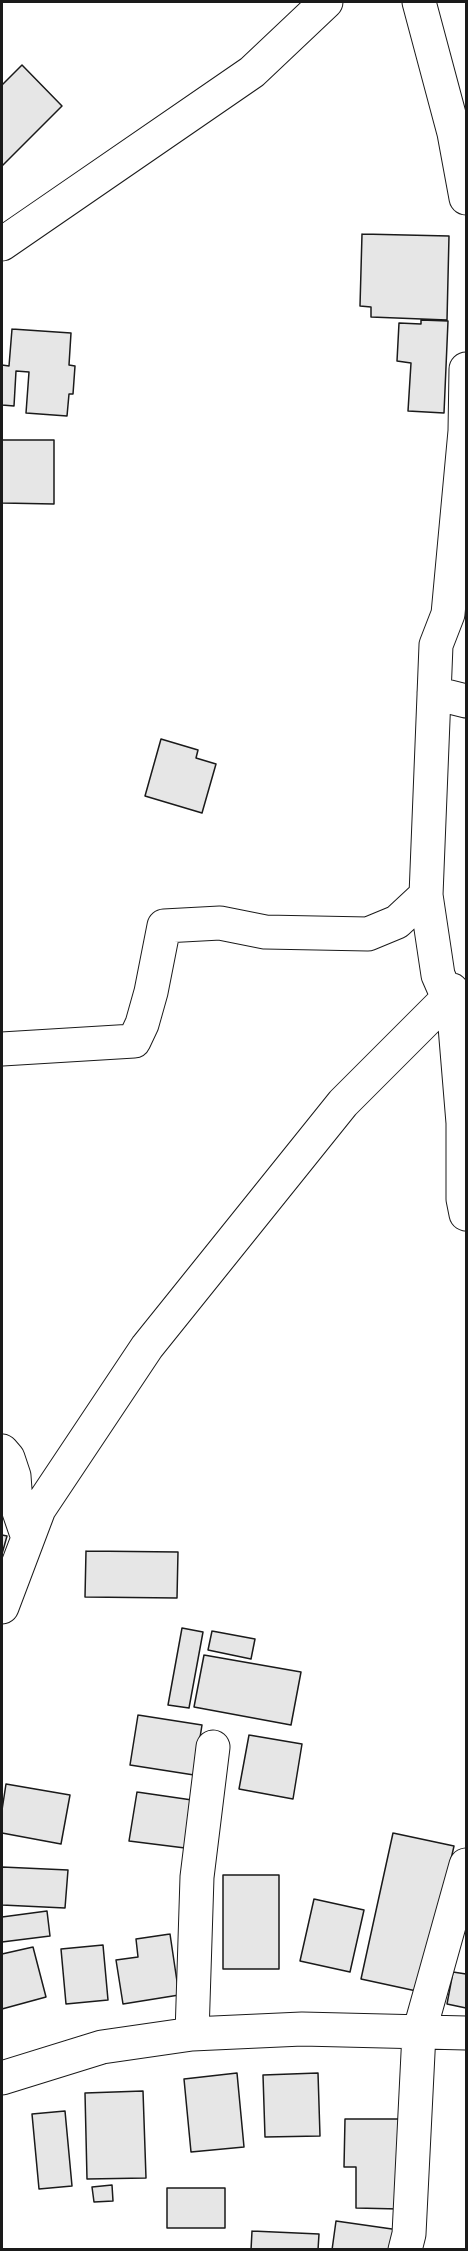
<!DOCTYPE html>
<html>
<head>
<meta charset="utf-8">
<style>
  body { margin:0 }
  #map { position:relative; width:468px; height:2251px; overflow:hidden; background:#fff; font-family:Karla,sans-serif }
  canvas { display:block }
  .frame { position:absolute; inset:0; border:3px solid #1a1a1a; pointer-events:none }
</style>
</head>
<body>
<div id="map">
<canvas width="468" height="2251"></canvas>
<div class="frame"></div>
</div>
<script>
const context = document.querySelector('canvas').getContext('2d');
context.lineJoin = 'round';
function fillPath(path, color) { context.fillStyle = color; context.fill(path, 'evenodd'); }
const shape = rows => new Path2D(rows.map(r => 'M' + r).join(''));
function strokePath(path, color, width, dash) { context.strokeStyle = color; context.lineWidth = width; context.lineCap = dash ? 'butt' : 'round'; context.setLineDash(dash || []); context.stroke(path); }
const building = shape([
  [22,65,62,106,2,166,2,85,22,65],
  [362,234,449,236,447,320,371,317,371,307,360,306,362,234],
  [421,320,448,321,444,413,408,411,411,363,397,361,399,323,421,324,421,320],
  [12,329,71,333,69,365,75,366,73,394,69,394,67,416,26,413,29,372,16,371,14,406,2,405,2,365,9,366,12,329],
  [2,440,54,440,54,504,2,503,2,440],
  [161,739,198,750,196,758,216,764,202,813,145,796,161,739],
  [2,1535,7,1536,2,1554,2,1535],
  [86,1551,178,1552,177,1598,85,1597,86,1551],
  [182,1628,203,1632,189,1708,168,1705,182,1628],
  [212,1631,255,1639,251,1659,208,1650,212,1631],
  [204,1655,301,1672,291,1725,194,1707,204,1655],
  [138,1715,202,1725,194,1775,130,1765,138,1715],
  [249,1735,302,1744,293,1799,239,1789,249,1735],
  [6,1784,70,1795,61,1844,2,1833,2,1810,6,1784],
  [137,1792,192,1800,185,1848,129,1841,137,1792],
  [393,1833,454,1846,421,1992,361,1979,393,1833],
  [2,1867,68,1870,65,1908,2,1905,2,1867],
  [223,1875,279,1875,279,1969,223,1969,223,1875],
  [314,1899,364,1910,350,1972,300,1961,314,1899],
  [47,1911,50,1936,2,1942,2,1917,47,1911],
  [170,1934,179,1995,123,2004,116,1960,138,1957,136,1939,170,1934],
  [103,1945,108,2000,66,2004,61,1949,103,1945],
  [33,1947,46,1997,2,2009,2,1954,33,1947],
  [453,1972,466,1974,466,2008,447,2004,453,1972],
  [237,2073,244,2147,191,2152,184,2079,237,2073],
  [318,2073,320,2136,265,2137,263,2075,318,2073],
  [143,2091,146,2178,87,2179,85,2093,143,2091],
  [65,2111,72,2186,39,2189,32,2114,65,2111],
  [345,2119,400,2119,399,2209,356,2208,356,2167,344,2167,345,2119],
  [112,2185,113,2201,94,2202,92,2187,112,2185],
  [167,2188,225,2188,225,2228,167,2228,167,2188],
  [336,2221,399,2230,397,2250,332,2250,336,2221],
  [252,2231,319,2234,318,2250,251,2250,252,2231]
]);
const minor = shape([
  [419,2,454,133,466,198],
  [2,244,252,72,326,2],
  [466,369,465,431,448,614,436,645,426,895,438,975,448,998,462,1012,466,1012],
  [434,693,466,701],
  [452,990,463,1123,463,1199,466,1214],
  [2,1049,134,1041,142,1024,151,992,164,926,220,923,265,932,368,934,397,922,426,895],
  [2,1451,8,1458,14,1476,16,1503,28,1538],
  [2,1607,39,1509,147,1347,343,1103,448,998],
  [192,2034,197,1877,213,1747],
  [2,2078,102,2047,192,2034,302,2029,466,2033],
  [405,2250,409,2234,419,2033,466,1865]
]);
fillPath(building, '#e6e6e6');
strokePath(building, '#1a1a1a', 1.5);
strokePath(minor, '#1a1a1a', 35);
strokePath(minor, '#fff', 33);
</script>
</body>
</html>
